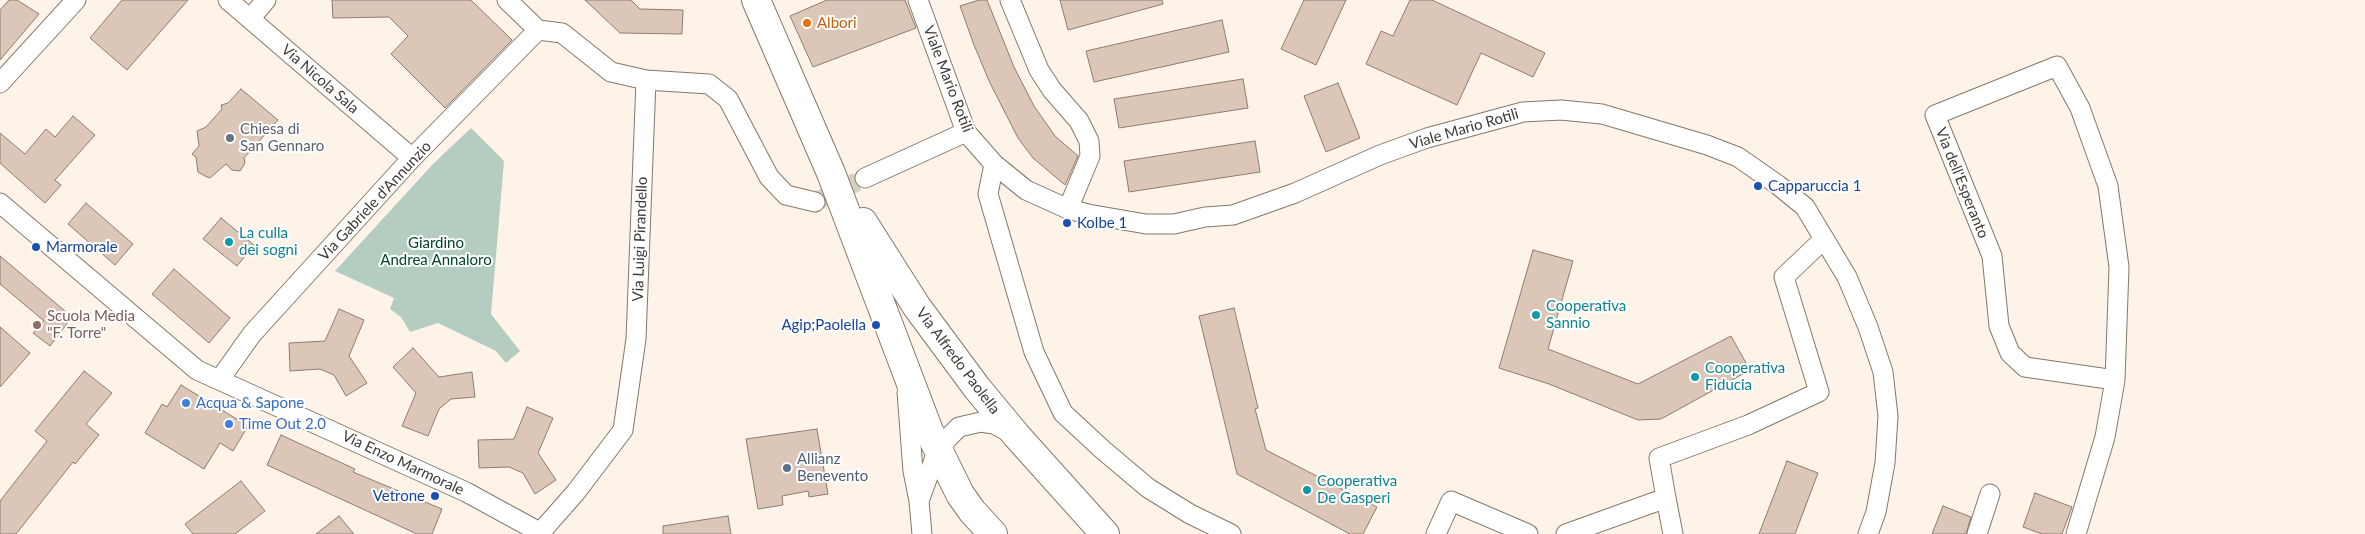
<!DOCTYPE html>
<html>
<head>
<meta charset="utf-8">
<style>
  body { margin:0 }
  canvas { display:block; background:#fdf3e8 }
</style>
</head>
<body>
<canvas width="2365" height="534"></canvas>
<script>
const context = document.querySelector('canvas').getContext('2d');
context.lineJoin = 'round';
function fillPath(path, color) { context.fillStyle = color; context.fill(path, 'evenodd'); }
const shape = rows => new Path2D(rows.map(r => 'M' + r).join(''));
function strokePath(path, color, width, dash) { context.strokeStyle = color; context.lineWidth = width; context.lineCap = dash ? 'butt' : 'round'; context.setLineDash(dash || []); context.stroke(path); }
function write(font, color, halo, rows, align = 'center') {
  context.font = font + ' Lato,sans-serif'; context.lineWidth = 4; context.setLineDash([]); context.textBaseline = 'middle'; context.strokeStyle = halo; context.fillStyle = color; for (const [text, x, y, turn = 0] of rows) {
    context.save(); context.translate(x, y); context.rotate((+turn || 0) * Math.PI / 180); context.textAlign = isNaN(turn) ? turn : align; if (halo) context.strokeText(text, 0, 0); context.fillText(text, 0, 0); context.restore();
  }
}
const green = shape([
  [471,128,504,161,491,314,520,351,506,363,496,351,438,323,410,332,401,317,390,309,394,298,335,271,433,164]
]);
const building = shape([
  [9,0,17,0,39,14,0,60,0,10,9,0],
  [122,0,188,0,127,70,90,38,122,0],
  [332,0,471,0,512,40,445,108,391,54,408,36,389,17,333,18,332,0],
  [585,0,631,0,640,9,683,10,682,34,620,33,585,0],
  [827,0,905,0,916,28,813,67,790,16,827,0],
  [979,0,987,0,1014,67,1034,106,1055,136,1078,156,1065,185,1033,158,1018,138,990,83,974,45,960,6,979,0],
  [1060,0,1162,0,1163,4,1068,30,1060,0],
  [1304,0,1346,0,1316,65,1281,49,1304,0],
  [1410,0,1432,0,1545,53,1533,77,1481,53,1457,105,1366,64,1381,31,1393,36,1410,0],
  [1222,20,1229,52,1094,82,1086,51,1222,20],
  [1243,79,1248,108,1119,128,1114,99,1243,79],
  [1338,83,1360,138,1326,152,1304,96,1338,83],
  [241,89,278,120,244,158,245,163,240,171,232,170,226,164,210,178,205,176,198,172,196,157,192,154,199,146,197,131,206,127,222,109,221,105,228,103,241,89],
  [73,116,95,135,55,180,61,185,45,203,0,163,0,133,25,154,46,129,55,137,73,116],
  [1255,141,1260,172,1129,192,1124,161,1255,141],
  [86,203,133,244,115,265,68,224,86,203],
  [221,218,254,245,237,266,203,239,221,218],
  [1533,250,1573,261,1548,349,1638,384,1731,336,1750,370,1661,419,1638,420,1549,384,1499,368,1533,250],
  [0,256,72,317,50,346,33,333,44,321,0,284,0,256],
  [174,269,230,318,209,343,152,294,174,269],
  [1234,308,1258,408,1255,409,1266,450,1377,507,1363,534,1350,534,1237,474,1199,316,1234,308],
  [339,309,364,320,349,356,367,383,346,396,334,375,320,369,290,371,289,343,325,341,339,309],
  [0,327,30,353,0,387,0,327],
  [413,348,439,377,472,372,475,397,451,399,439,409,428,436,402,426,416,393,393,367,413,348],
  [84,371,112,393,86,424,99,435,75,464,73,462,16,534,0,534,0,501,47,441,35,431,84,371],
  [181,385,248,426,233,451,220,443,204,469,145,433,162,404,167,407,181,385],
  [527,407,553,418,538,453,556,480,535,494,523,473,509,467,479,468,478,440,514,439,527,407],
  [817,429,828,494,809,497,808,491,782,496,783,505,758,509,746,439,817,429],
  [281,435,355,469,353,472,442,509,432,534,417,534,267,465,281,435],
  [1787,461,1818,473,1795,534,1759,534,1787,461],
  [241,481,265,511,235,534,193,534,185,524,241,481],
  [2035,493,2072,507,2062,534,2042,534,2023,527,2035,493],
  [1943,506,1971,517,1966,534,1932,534,1943,506],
  [339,516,354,534,316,534,339,516],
  [728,516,731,534,663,534,663,526,728,516]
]);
const streetTunnel = shape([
  [815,202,865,178]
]);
const street = shape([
  [228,0,412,158],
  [507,0,538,30,562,33,611,72,646,80,636,339,623,430,576,492,539,534],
  [918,0,966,132,994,164,1026,190,1068,209,1088,214,1146,224,1174,224,1205,217,1233,215,1295,193,1380,155,1427,138,1523,112,1561,110,1602,114,1707,145,1738,157,1778,185,1805,207,1847,277,1868,327,1883,372,1888,416,1885,463,1876,512,1868,534],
  [1010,0,1039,70,1052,90,1079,121,1089,141,1090,156,1068,209],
  [250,19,266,0],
  [646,80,709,84,728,99,769,177,786,195,815,202],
  [0,83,76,0],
  [994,164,988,194,1034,352,1063,413,1103,450,1148,488,1190,514,1231,534],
  [865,178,966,132],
  [0,203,197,370,466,492,543,534],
  [220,379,252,334,412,158,538,30],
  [907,392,913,471,919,501],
  [1666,498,1659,458,1748,425,1819,392,1784,277,1824,239],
  [922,534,919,501,938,449,949,437,959,427,981,422,994,424,1011,433],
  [1436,534,1451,501,1528,534],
  [1566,534,1666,498,1673,534],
  [1977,534,1990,494],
  [2076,534,2105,437,2115,380,2119,267,2108,186,2080,108,2057,66,1935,115,1992,256,1999,326,2010,353,2025,367,2115,380]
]);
const secondary = shape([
  [756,0,831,173,929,431,960,494,972,511,993,534],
  [863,222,917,307,977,388,1016,435,1105,534]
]);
const markers = [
  [807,23,5,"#e8710a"],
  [230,138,5,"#6b7280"],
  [1758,186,5,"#1a4fb4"],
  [1067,223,5,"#1a4fb4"],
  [229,242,5,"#0f9aa8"],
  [36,247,5,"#1a4fb4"],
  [1536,315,5,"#0f9aa8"],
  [37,325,5,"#8d6e63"],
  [876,325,5,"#1a4fb4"],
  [1695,377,5,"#0f9aa8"],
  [186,403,5,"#3f7fe0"],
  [229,424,5,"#3f7fe0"],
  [787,468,5,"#5c6f8a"],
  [1307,490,5,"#0f9aa8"],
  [435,496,5,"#1a4fb4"]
];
const foodNames = [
  ["Albori",817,23]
];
const streetNames = [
  ["Via Nicola Sala",320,79,41],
  ["Viale Mario Rotili",948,79,69],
  ["Viale Mario Rotili",1464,129,-16],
  ["Via dell'Esperanto",1962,183,68],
  ["Via Gabriele d'Annunzio",375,201,-47],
  ["Via Luigi Pirandello",640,239,-88],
  ["Via Alfredo Paolella",958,361,53],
  ["Via Enzo Marmorale",403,463,25]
];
const worshipNames = [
  ["Chiesa di",240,129],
  ["San Gennaro",240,146]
];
const transitNames = [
  ["Capparuccia 1",1768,186],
  ["Kolbe 1",1077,223],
  ["Marmorale",46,247],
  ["Agip;Paolella",866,325,"right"],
  ["Vetrone",425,496,"right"]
];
const cultureNames = [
  ["La culla",239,233],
  ["dei sogni",239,250],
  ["Cooperativa",1546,306],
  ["Sannio",1546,323],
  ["Cooperativa",1705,368],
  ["Fiducia",1705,385],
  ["Cooperativa",1317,481],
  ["De Gasperi",1317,498]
];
const parkNames = [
  ["Giardino",436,243],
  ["Andrea Annaloro",436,260]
];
const educationNames = [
  ["Scuola Media",47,316],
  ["\"F. Torre\"",47,333]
];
const shopNames = [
  ["Acqua & Sapone",196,403],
  ["Time Out 2.0",239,424]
];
const serviceNames = [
  ["Allianz",797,459],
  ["Benevento",797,476]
];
fillPath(green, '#b5cdc0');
fillPath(building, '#dbc6b8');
strokePath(building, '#8f7c6f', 1);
strokePath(streetTunnel, '#d7cec4', 19, [19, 9]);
strokePath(street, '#867867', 21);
strokePath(secondary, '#867867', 30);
strokePath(street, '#fff', 19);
strokePath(secondary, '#fff', 28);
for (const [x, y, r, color] of markers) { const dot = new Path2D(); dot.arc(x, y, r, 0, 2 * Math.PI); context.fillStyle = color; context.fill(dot); strokePath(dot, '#fff', 2); }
write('15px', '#c56008', '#fff', foodNames, 'left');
write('15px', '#403a33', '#fff', streetNames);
write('15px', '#5b616d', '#fff', worshipNames, 'left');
write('15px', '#164399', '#fff', transitNames, 'left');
write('15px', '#0d838f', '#fff', cultureNames, 'left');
write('15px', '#00452e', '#fff', parkNames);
write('15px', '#785e54', '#fff', educationNames, 'left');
write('15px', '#366cbe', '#fff', shopNames, 'left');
write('15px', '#4e5e75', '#fff', serviceNames, 'left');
</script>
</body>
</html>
